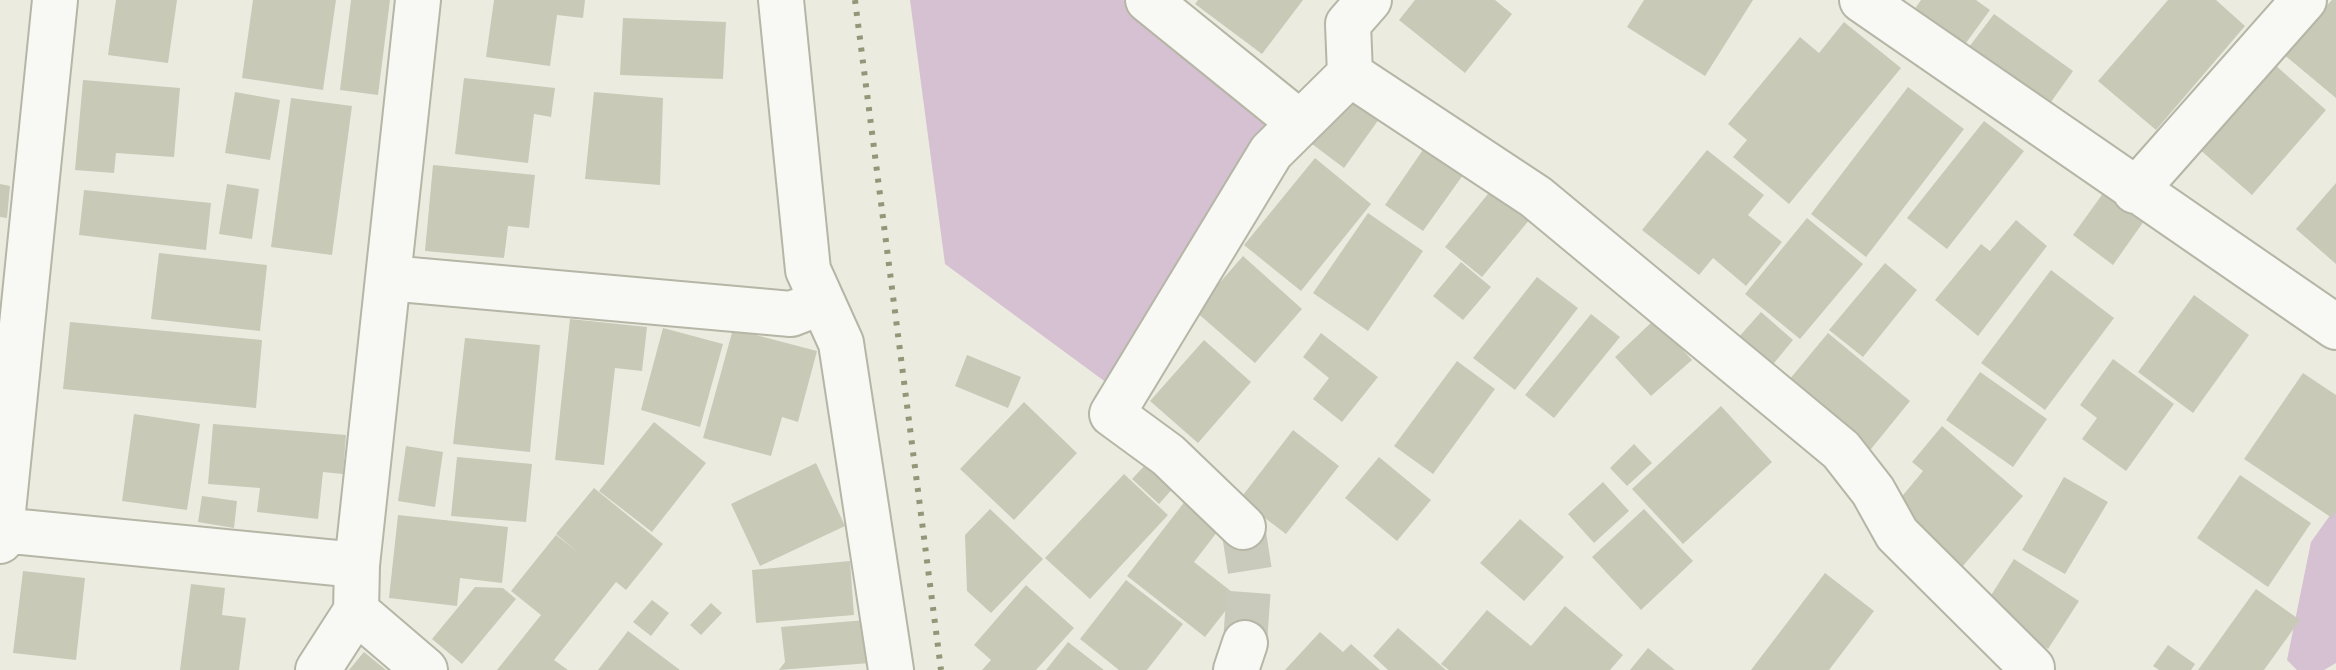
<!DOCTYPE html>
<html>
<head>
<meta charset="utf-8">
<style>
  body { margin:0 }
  canvas { display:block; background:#ebebe0 }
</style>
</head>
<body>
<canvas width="2336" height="670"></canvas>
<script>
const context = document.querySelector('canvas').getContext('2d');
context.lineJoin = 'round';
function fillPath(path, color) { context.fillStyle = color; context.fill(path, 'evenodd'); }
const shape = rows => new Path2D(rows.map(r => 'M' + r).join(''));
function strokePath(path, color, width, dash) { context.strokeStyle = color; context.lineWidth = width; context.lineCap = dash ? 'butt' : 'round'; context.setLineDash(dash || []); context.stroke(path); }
const green = shape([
  [910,0,1123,0,1277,124,1107,383,945,264],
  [2336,507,2336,663,2324,670,2297,670,2287,660,2311,542]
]);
const building = shape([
  [116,0,177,0,168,63,108,55],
  [253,0,336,0,323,90,242,78],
  [351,0,390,0,378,95,340,90],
  [494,0,585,0,583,18,557,15,550,66,486,57],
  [1198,0,1303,0,1262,54,1195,4],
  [1415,0,1495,0,1512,14,1465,73,1399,20],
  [1644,0,1753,0,1705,76,1627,27],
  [1921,0,1976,0,1990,10,1963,47,1914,10],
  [2168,0,2216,0,2245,26,2156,130,2098,81],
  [2332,0,2336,0,2336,98,2282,53],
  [1994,14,2073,71,2046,109,1966,51],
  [623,18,726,22,723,79,620,75],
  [1844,22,1901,68,1789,204,1733,157,1747,140,1728,124,1800,37,1819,53],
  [2266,57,2326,110,2252,195,2191,142],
  [464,78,555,88,551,117,534,114,528,163,455,154],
  [83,80,180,88,174,157,116,153,114,173,75,170],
  [1908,87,1964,129,1866,257,1811,214],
  [1351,91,1382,115,1344,168,1312,144],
  [235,92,280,100,270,160,225,153],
  [594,92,663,98,660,185,585,179],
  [291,98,352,106,332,255,271,247],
  [1984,121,2024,151,1947,249,1907,218],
  [1429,141,1468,168,1423,231,1385,205],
  [1707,150,1764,195,1748,215,1782,242,1746,286,1713,258,1699,275,1642,230],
  [1315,158,1371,204,1301,291,1244,245],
  [433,165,535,175,529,228,508,226,504,258,425,251],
  [2336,183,2336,264,2296,229],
  [0,184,10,186,7,218,0,217],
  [227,184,259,189,252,239,219,234],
  [1492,189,1530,219,1482,277,1445,247],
  [84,190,211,203,206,250,79,235],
  [2104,192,2144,221,2113,265,2073,235],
  [1368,213,1423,251,1368,331,1313,293],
  [1807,218,1863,264,1800,339,1745,294],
  [2016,220,2047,246,1978,336,1935,300,1981,244,1990,251],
  [159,253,267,265,260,331,151,319],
  [1243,256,1302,309,1255,363,1195,311],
  [1461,262,1491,287,1463,320,1433,296],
  [1885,263,1917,290,1863,357,1829,330],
  [2051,270,2114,318,2045,410,1981,363],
  [1537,277,1578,308,1515,390,1473,358],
  [2194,295,2249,335,2193,413,2138,372],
  [1761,312,1793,340,1770,368,1737,339],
  [1591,314,1620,337,1554,418,1525,395],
  [570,319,647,327,642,371,615,368,604,465,555,460],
  [1655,319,1692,360,1651,396,1615,357],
  [70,322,262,340,256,408,63,389],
  [663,328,723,344,700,427,641,410],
  [733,329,817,351,798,422,782,417,771,456,703,438],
  [1321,333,1378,377,1342,422,1313,399,1329,378,1303,357],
  [1828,333,1910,401,1867,454,1784,386],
  [465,338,540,345,530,452,453,444],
  [1204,340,1251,382,1198,443,1150,401],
  [967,355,1021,377,1008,408,955,386],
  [2113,359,2174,404,2126,471,2082,439,2097,418,2080,405],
  [1457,361,1495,389,1433,474,1394,446],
  [1980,372,2047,419,2013,467,1946,420],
  [2303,373,2336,395,2336,511,2332,518,2244,459],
  [1024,402,1077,453,1014,520,960,469],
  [1721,406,1772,462,1683,544,1632,489],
  [134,414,200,424,187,510,122,501],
  [654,422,706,463,652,532,599,491],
  [213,424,346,435,343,474,323,472,318,519,257,512,260,488,208,484],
  [1942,426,2023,496,1956,574,1894,506,1923,471,1912,462],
  [1293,430,1339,466,1286,534,1240,499],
  [1634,444,1652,463,1627,486,1610,468],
  [406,446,443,452,435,507,398,501],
  [457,457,532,464,526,522,451,516],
  [1379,457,1431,500,1397,541,1345,498],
  [1148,462,1175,486,1159,504,1132,479],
  [816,463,845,526,760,566,731,504],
  [1124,474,1168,515,1090,599,1045,558],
  [2240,475,2311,523,2268,587,2197,538],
  [2064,477,2108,502,2065,574,2022,550],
  [1603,482,1629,511,1594,543,1568,514],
  [594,488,663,544,626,590,616,582,554,660,568,670,497,670,541,615,511,591,556,535,580,554,556,534],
  [202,496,237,501,234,528,198,522],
  [1186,500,1221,527,1194,562,1237,596,1205,637,1127,576],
  [990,509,1043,559,991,613,967,591,965,535],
  [1644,509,1693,561,1641,610,1592,557],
  [398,515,508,527,502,583,460,578,457,606,389,598],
  [1520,519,1564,557,1524,601,1480,563],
  [2014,559,2079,601,2048,649,1983,608],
  [850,561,854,615,756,623,752,570],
  [23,571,85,578,76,660,13,653],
  [1825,573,1874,611,1829,670,1751,670],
  [1126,580,1183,624,1147,670,1119,670,1080,639],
  [191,584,225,588,222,615,246,618,239,670,180,670],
  [1026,585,1074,628,1036,670,982,670,991,660,974,645],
  [475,587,503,588,516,599,462,664,432,639],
  [2256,589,2300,620,2264,670,2198,670],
  [652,600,669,613,651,636,633,622],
  [711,603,722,613,701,635,690,625],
  [1565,606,1623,655,1610,670,1449,670,1441,664,1487,610,1531,646],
  [866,620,870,663,779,670,785,662,781,627],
  [1398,628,1446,670,1388,670,1373,656],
  [628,631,680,670,598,670],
  [1320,632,1343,652,1351,644,1380,670,1285,670],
  [1068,642,1104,670,1046,670],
  [2168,645,2195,664,2191,670,2159,670,2153,666],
  [1648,648,1675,670,1630,670],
  [364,652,386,670,349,670]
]);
const streetTunnel = shape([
  [1243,527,1250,572,1245,643]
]);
const street = shape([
  [781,0,808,270,841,343,891,670],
  [1148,0,1300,123],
  [1862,0,2336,327],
  [1350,74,1536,197,1841,450,1873,491,1897,534,2032,668],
  [2135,191,2304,0],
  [388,278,791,314,822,302],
  [1243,527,1168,455,1112,414,1271,152,1350,74,1348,24,1369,0],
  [0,530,357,565],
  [0,541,55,0],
  [356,611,425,670],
  [318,670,356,611,357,565,418,0],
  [1236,670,1245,643]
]);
const rail = shape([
  [855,0,941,670]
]);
fillPath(green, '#d5c1d2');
fillPath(building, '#c8c9b7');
strokePath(streetTunnel, '#c9cabb', 44, [44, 22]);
strokePath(street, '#b5b6a5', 48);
strokePath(street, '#f8f8f4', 44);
strokePath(rail, '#959678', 6, [4, 8]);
</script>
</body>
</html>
